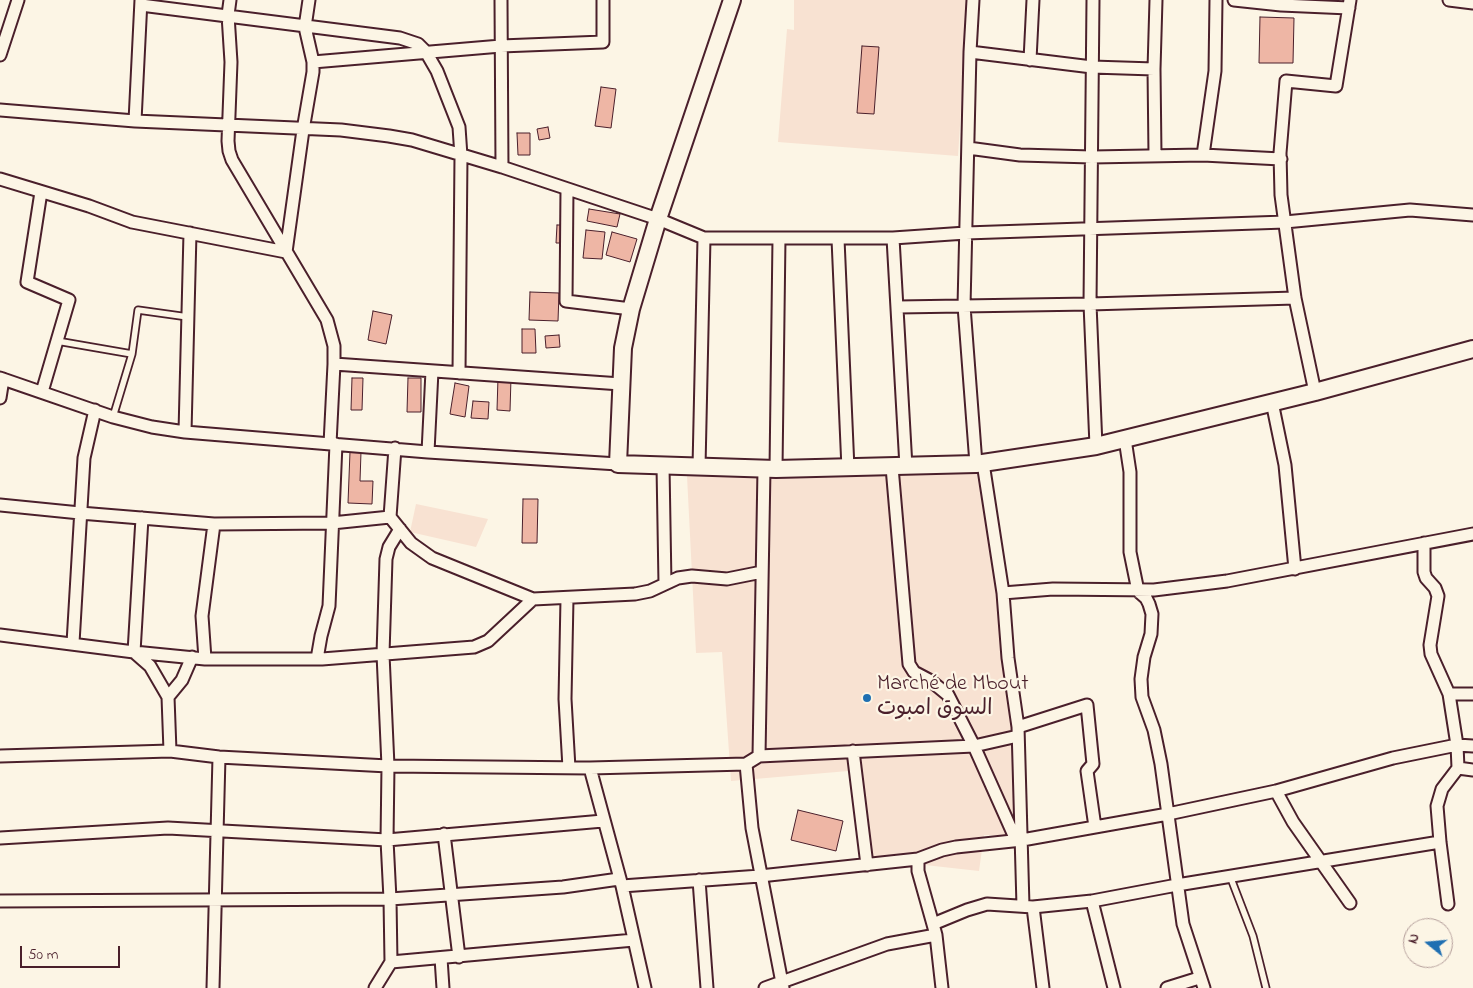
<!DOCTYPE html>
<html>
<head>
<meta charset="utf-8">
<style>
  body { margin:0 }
  #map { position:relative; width:1473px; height:988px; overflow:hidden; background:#fcf5e5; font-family:"Indie Flower",sans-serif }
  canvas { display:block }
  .north { position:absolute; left:1403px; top:918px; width:50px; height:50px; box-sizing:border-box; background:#fcf5e5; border:1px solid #b59f9b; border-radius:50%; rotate:287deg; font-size:14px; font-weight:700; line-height:20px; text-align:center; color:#4a1f2b }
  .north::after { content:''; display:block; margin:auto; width:18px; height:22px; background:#1f6fb2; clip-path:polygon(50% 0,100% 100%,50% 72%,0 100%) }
  .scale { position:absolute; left:20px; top:946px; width:100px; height:22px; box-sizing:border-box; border:2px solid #4a1f2b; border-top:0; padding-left:6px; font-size:15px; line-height:18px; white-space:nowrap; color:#4a1f2b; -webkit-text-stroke:4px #fcf5e5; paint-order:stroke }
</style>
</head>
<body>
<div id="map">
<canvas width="1473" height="988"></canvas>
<div class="north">N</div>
<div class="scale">50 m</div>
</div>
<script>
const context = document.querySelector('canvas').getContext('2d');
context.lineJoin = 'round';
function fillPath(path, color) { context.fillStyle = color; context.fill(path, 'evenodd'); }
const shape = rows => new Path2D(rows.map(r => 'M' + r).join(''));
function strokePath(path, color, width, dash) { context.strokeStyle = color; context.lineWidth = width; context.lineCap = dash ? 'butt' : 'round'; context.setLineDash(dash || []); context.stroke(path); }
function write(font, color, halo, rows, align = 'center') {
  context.font = font + ' "Indie Flower","Playpen Sans Arabic",sans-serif'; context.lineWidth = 4.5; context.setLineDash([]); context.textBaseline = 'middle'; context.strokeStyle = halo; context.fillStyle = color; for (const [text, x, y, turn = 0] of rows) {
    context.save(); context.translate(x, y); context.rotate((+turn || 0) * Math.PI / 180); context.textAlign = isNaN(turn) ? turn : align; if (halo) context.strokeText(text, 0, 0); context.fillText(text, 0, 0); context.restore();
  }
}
const built = shape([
  [794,0,968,0,958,156,778,142,787,29,794,30],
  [976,469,998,594,1013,744,1016,831,1006,836,984,835,979,871,871,859,860,770,731,781,722,652,696,653,687,476,886,473],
  [416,504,488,519,476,547,410,532]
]);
const building = shape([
  [1260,17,1294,18,1293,63,1259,63,1260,17],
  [862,46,879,47,874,114,857,113,862,46],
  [601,87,616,89,611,128,595,126,601,87],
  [548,127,550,138,539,140,537,129,548,127],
  [517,133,530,133,530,155,518,155,517,133],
  [589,209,620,214,617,227,587,221,589,209],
  [557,225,564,225,564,243,556,243,557,225],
  [586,230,605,232,602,259,583,258,586,230],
  [612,232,637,239,630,262,606,255,612,232],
  [530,292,559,293,558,321,529,320,530,292],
  [373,311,392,315,386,344,368,340,373,311],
  [522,329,535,329,536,353,522,353,522,329],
  [559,335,560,347,546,348,545,336,559,335],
  [352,378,363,378,362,410,351,410,352,378],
  [408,378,421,378,421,412,407,412,408,378],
  [498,378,511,378,510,411,497,410,498,378],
  [455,383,469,386,465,417,450,414,455,383],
  [473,401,489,402,488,419,471,418,473,401],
  [350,452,361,452,360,481,373,481,372,504,348,503,350,452],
  [523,499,538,499,537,543,522,543,523,499],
  [798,810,843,821,836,851,791,840,798,810]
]);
const lane = shape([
  [57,341,132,354],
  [113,417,132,354,138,310,188,317],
  [1230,876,1253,936,1266,988]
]);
const street = shape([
  [230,0,228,15,231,62,228,141,229,151,232,160,327,320,334,346,334,364,330,444],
  [501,0,502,167],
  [973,0,970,52,964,306,976,464],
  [1093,0,1090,304,1096,446],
  [1234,0,1281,5,1349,8],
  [1449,0,1473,3],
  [141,5,400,38,418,44,426,52,437,71,459,127,461,156,459,373],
  [970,52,1092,67,1154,69],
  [0,55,18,0],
  [1030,60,1033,0],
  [313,62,501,46,603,42,603,0],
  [0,110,135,121,341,130,389,136,412,140,502,167,658,219,704,238,893,238,966,233,1285,222,1410,210,1473,215],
  [135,121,141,0],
  [968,148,1020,155,1092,157,1203,155,1281,159],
  [1155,155,1154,69,1156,0],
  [1203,155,1215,71,1216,0],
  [0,179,89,206,132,222,286,252,303,130,313,72,313,62,305,27,309,0],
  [567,189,566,301,631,309],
  [41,192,27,282,69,300,42,392],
  [893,238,906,467],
  [838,239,848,469],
  [898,307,1090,304,1295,298],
  [334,364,621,384],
  [0,378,113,417,152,427,185,432,428,452,618,464],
  [1315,392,1295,298,1281,195,1280,153,1286,81,1336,86,1350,0],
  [0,398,3,379],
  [1272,402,1285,465,1295,569],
  [185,432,190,233],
  [1125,439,1130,472,1130,552,1138,591,1146,598,1149,604,1152,614,1151,634,1144,657,1141,679,1142,697,1154,730,1161,764,1183,924,1204,988],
  [395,448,390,517,411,543,432,558,533,599,635,594,650,591,678,578,692,576,727,579,762,572],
  [428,452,432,371],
  [983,463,1003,593,1008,658,1018,727,1023,906],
  [663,466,665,584],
  [699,467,704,238],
  [892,467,909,664,914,672,931,681,948,695,974,746,1016,840],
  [776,469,779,238],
  [0,505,80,513,214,524,332,523,390,517],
  [142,518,134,652,150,666,168,697,170,751],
  [1424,543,1424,572,1426,578,1435,588,1438,596,1430,645,1431,654,1449,694,1457,745,1458,768,1442,789,1437,806,1440,842,1448,904],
  [1003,593,1053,589,1154,590,1227,581,1473,534],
  [567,599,565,699,569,768],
  [0,635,134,652,205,659,322,659,474,647,488,641,533,599],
  [73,643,84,458,95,410],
  [205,659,202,616,214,524],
  [317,659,321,636,329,606,336,444],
  [1449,694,1473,694],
  [168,697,182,680,192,657],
  [1018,727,1087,705,1093,764,1087,771,1095,827],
  [853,751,867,865],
  [0,756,170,751,219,757,388,766,590,768,746,764,759,756,974,746,1018,736],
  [759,756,764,469],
  [746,764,752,828,783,988],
  [590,768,622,886,645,988],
  [1458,768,1473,770],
  [1276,791,1293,822,1350,903],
  [444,834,459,957],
  [0,838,168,828,387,840,603,821],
  [918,859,918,871,936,935,942,988],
  [699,880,707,988],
  [622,886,760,876,918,859,942,850,956,847,1022,840,1168,814,1276,791,1393,758,1457,745,1473,746],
  [0,901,390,899,563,887,619,879],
  [1092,901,1114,988],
  [1033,907,1043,988],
  [933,924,967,910,987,904,1033,907,1092,901,1177,885,1440,842],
  [441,958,443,988],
  [391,962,634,940],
  [213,988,219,757],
  [375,988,391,962,390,899,387,840,388,766,383,654,386,559,389,547,400,529],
  [765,988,887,944,936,935],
  [1167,988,1199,978]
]);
const secondary = shape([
  [732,0,658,219,631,309,623,348,618,464,776,469,976,464,1096,446,1315,392,1473,349]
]);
const markers = [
  [867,698,5,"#1f6fb2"]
];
const poiNames = [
  ["Marché de Mbout",877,685],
  ["السوق امبوت",877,710]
];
fillPath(built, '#f8e2d2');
fillPath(building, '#eeb6a5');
strokePath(building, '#4a1f2b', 1);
strokePath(lane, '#4a1f2b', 9);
strokePath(street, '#4a1f2b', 15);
strokePath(secondary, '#4a1f2b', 20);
strokePath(lane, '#fcf5e5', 5.5);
strokePath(street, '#fcf5e5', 11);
strokePath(secondary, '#fcf5e5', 16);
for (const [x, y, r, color] of markers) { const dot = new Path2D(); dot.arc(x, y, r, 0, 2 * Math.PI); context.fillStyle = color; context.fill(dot); strokePath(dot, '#fcf5e5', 2); }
write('22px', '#4a1f2b', '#fcf5e5', poiNames, 'left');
</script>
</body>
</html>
